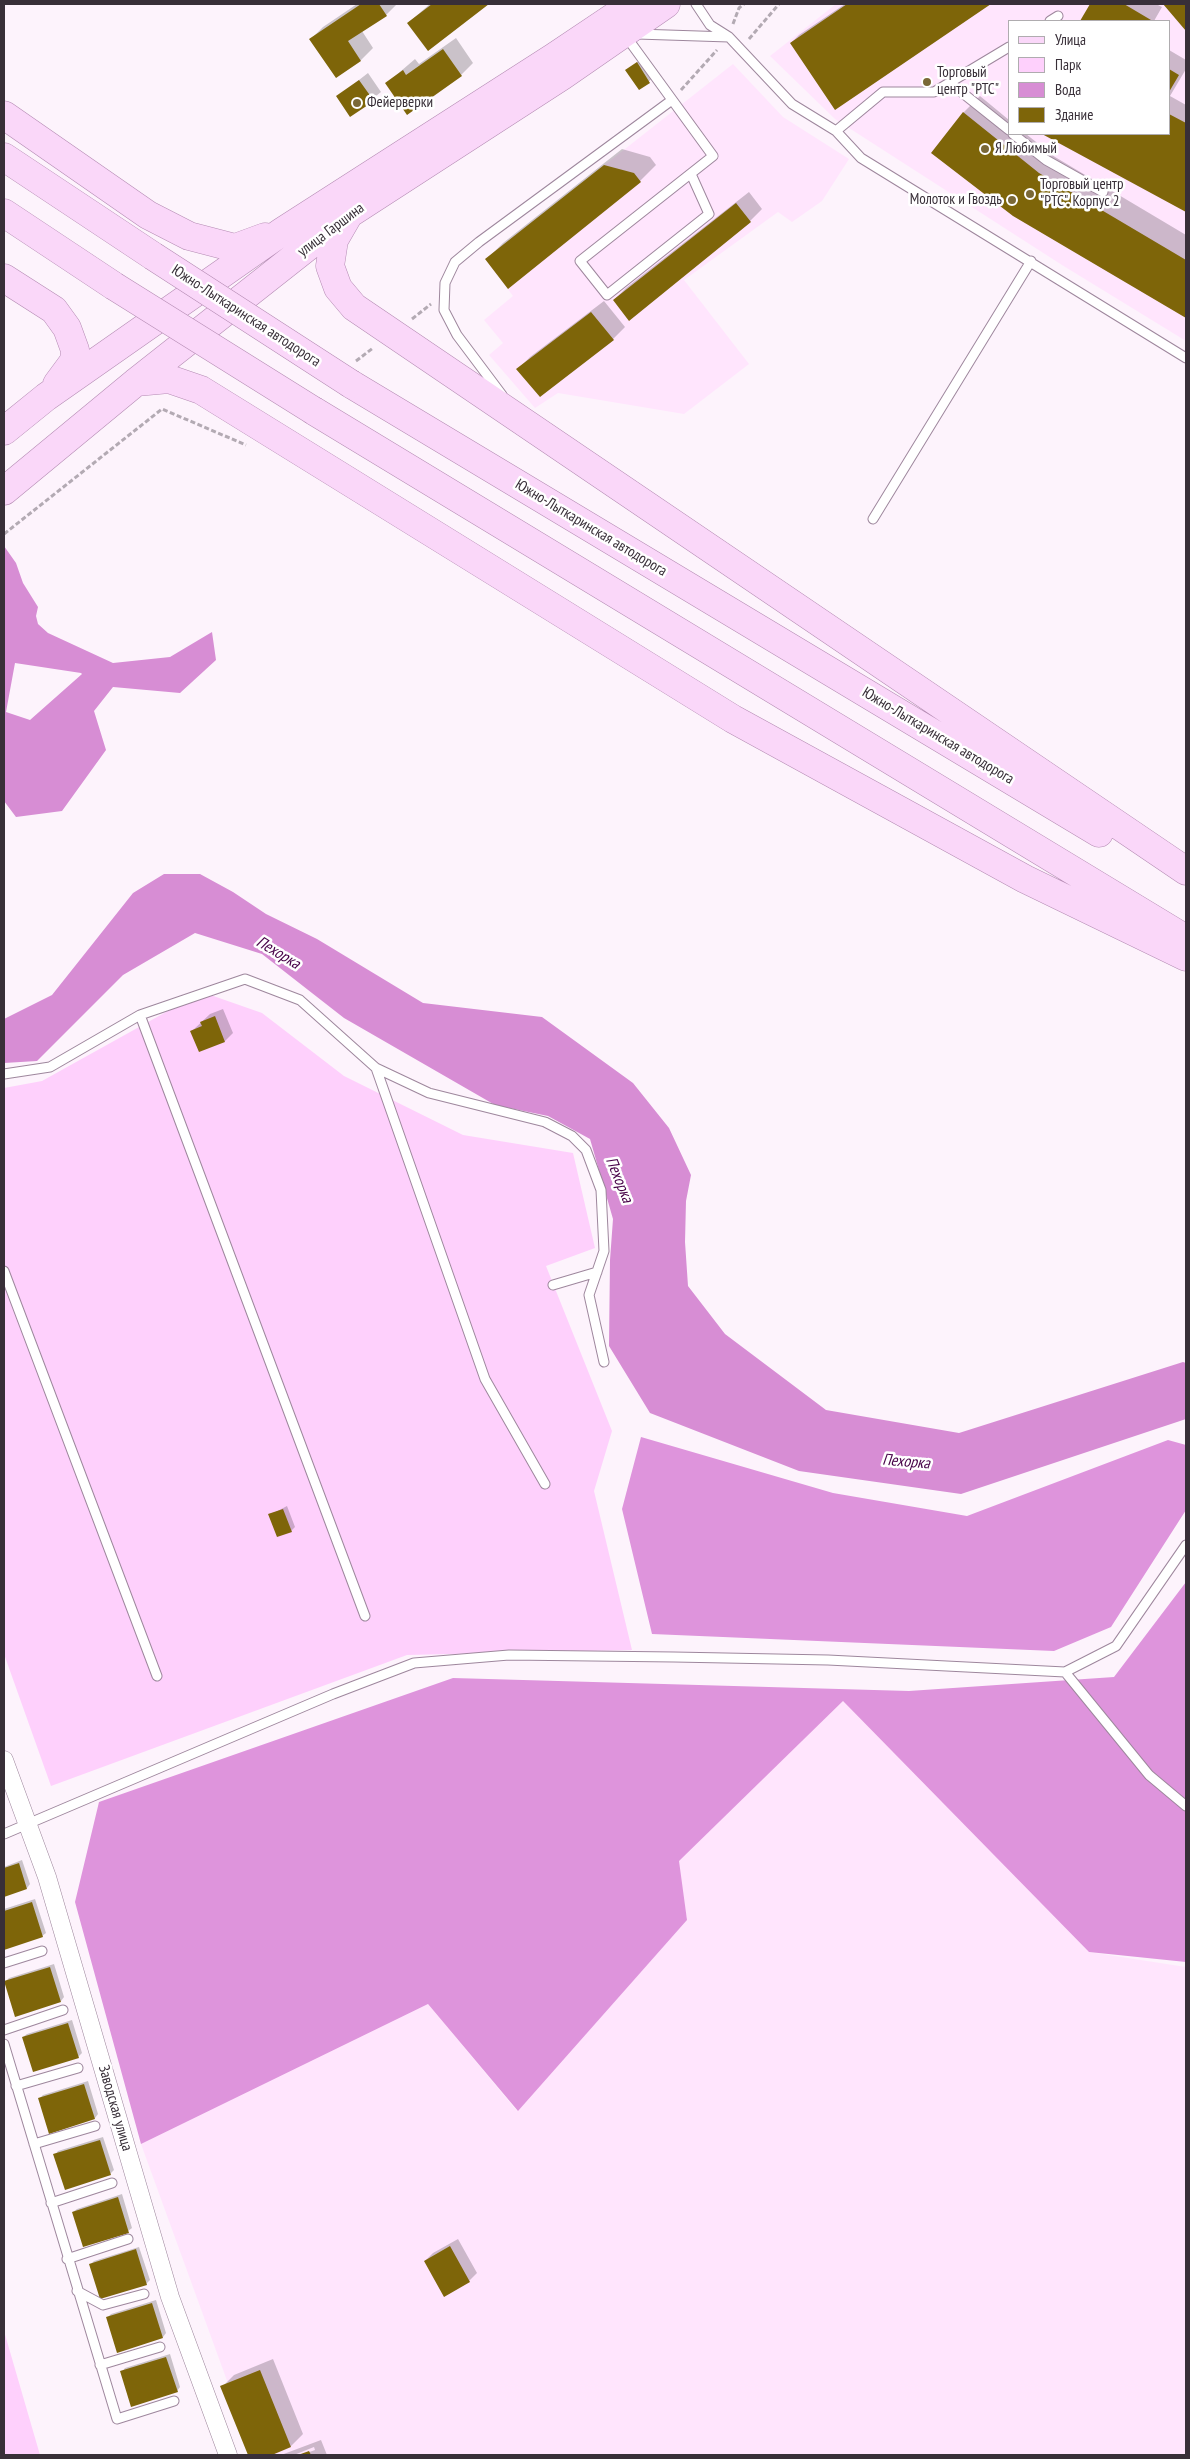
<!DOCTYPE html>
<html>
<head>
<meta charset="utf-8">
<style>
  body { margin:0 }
  #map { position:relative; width:1190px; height:2459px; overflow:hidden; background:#fdf3fc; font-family:"PT Sans Narrow",sans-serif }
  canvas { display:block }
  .frame { position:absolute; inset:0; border:5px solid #382f38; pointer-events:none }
  .legend { position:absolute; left:1008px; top:20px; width:162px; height:115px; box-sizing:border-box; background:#fff; border:1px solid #afacaf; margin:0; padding:6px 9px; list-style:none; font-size:15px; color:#382f38 }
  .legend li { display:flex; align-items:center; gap:10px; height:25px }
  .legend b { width:25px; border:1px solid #afacaf }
</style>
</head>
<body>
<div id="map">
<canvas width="1190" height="2459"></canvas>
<div class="frame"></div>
<ul class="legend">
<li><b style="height:6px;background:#fad7f9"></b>Улица</li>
<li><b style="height:14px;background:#fed0fc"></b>Парк</li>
<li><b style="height:14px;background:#d78dd4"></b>Вода</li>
<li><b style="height:14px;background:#7e6509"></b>Здание</li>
</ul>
</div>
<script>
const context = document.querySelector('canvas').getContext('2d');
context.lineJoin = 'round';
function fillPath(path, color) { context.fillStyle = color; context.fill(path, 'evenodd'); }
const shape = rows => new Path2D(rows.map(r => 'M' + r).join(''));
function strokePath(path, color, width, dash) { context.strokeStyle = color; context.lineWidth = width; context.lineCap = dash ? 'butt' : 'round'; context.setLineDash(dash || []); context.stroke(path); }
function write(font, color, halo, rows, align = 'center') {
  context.font = font + ' "PT Sans Narrow",sans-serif'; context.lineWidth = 5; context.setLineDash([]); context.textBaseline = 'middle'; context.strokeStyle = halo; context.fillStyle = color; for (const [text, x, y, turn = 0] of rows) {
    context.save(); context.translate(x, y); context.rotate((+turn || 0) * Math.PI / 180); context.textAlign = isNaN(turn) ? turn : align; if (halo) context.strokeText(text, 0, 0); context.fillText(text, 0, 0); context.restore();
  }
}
const built = shape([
  [836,4,1186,4,1186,341,1062,265,835,119,770,56],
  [1009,21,1169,21,1169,134,1009,134],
  [733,64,783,117,849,159,822,201,792,222,778,212,684,280,749,364,684,414,558,393,535,408,489,355,503,343,484,320,513,296,485,259],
  [843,1701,1089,1952,1186,1967,1186,2455,254,2455,141,2144,428,2004,517,2111,687,1920,678,1861]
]);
const green = shape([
  [202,992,262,1013,344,1076,463,1135,573,1153,595,1248,546,1266,612,1431,594,1491,632,1650,407,1655,51,1786,4,1654,4,1088,42,1081],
  [4,2331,40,2455,4,2455]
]);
const forest = shape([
  [641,1437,833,1493,967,1516,1168,1440,1186,1445,1186,1510,1111,1627,1054,1651,652,1634,622,1509],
  [1186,1582,1186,1962,1089,1952,843,1701,679,1861,687,1920,518,2111,428,2004,141,2144,75,1902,99,1802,453,1678,909,1691,1114,1677]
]);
const water = shape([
  [4,546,16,563,23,583,38,607,36,616,38,624,48,633,113,663,170,657,212,632,216,660,180,693,113,687,94,711,106,750,62,811,16,817,4,801],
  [15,663,81,673,82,674,30,720,6,712],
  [164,874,200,874,233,892,266,914,317,939,423,1003,542,1017,633,1083,669,1128,691,1175,686,1201,685,1242,688,1286,725,1334,826,1410,959,1433,1183,1362,1186,1363,1186,1419,961,1494,799,1471,650,1413,609,1346,610,1260,613,1219,590,1139,548,1116,495,1105,344,1018,262,954,195,933,123,975,37,1061,4,1063,4,1019,52,995,133,893]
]);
const shadow = shape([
  [357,4,397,4,386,15,362,31,373,48,361,60,336,76,311,39,323,27],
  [430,4,487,4,428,49,408,23],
  [845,4,989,4,835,108,791,43,799,35],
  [1092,4,1156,4,1162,7,1154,21,1082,21],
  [456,38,473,63,461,75,387,83,415,59,419,64],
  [1169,50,1186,60,1186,69,1170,96,1186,105,1186,210,1046,134,1169,134],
  [641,59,653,78,639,89,627,70],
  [368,73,381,92,351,116,337,97],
  [980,96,1009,120,1009,134,1026,134,1055,157,1186,235,1186,317,1014,215,933,153,964,112],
  [622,149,650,157,656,165,640,181,487,259,503,243],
  [749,192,762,209,750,221,614,300,626,288],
  [604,301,625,327,613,339,540,395,518,369,530,357],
  [223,1009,233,1033,225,1041,199,1051,192,1031,210,1014],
  [287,1506,295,1527,291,1531,270,1515],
  [22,1860,30,1884,27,1888,4,1896,4,1867],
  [35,1899,46,1933,42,1936,4,1949,4,1909],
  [54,1964,64,1997,61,2001,5,1982,9,1978],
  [72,2020,82,2053,78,2057,23,2037,27,2034],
  [88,2081,98,2114,95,2118,39,2099,43,2095],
  [103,2137,114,2170,110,2174,55,2155,58,2151],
  [122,2194,132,2228,128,2231,73,2212,77,2209],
  [458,2239,477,2273,469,2281,425,2261,433,2253],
  [139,2247,150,2280,146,2284,91,2264,94,2261],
  [156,2300,166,2333,163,2337,107,2318,111,2314],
  [170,2354,180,2387,177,2391,122,2372,125,2368],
  [273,2359,303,2434,291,2446,268,2455,249,2455,222,2387,234,2375],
  [321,2440,327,2455,301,2455,315,2450,314,2447,294,2455,281,2455]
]);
const building = shape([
  [361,4,379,4,387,16,348,41,361,61,336,78,309,39],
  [432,4,489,4,428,51,407,23],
  [847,4,991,4,835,110,790,43],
  [1090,4,1124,4,1151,20,1080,21],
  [1163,4,1186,4,1186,31],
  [443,49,462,76,407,115,385,83,403,70,406,75],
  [637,62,650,83,639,90,625,70],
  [1169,69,1179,75,1169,92],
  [359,80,374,101,350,117,336,96],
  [963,112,1039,173,1186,260,1186,318,1013,216,931,153],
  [1169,114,1186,123,1186,212,1042,134,1169,134],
  [604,165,634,173,641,182,508,289,485,259],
  [736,203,751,222,629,321,613,300],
  [591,312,614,340,540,397,516,369],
  [215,1016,225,1042,199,1052,190,1031,202,1026,200,1022],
  [283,1509,292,1532,277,1537,268,1514],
  [19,1863,27,1889,4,1897,4,1868],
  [32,1902,43,1937,4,1950,4,1911],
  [50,1967,61,2002,15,2017,4,1981],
  [68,2023,79,2058,33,2072,22,2037],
  [84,2084,95,2119,49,2134,38,2098],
  [100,2140,111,2175,65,2190,53,2154],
  [118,2197,129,2233,83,2247,72,2212],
  [450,2246,470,2282,444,2297,424,2261],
  [136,2249,147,2285,100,2299,89,2264],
  [152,2303,163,2338,117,2353,106,2317],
  [166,2357,178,2392,131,2407,120,2371],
  [260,2370,291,2447,272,2455,248,2455,220,2386],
  [309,2451,311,2455,298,2455]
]);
const path = shape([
  [733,24,739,8,744,4],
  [749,39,779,4],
  [681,90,717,50],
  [412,319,431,304],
  [356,361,373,348],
  [4,534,162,409,246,445]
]);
const lane = shape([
  [696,4,710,25,729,37,792,104,836,131,861,158,1186,358],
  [1050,21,1058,16],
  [637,34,729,37],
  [625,35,713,156,580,261,607,295,709,214,691,174],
  [950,83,1009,130],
  [836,131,883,92,934,92,1009,47],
  [1013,134,1046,160,1103,192],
  [502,395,457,335,444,310,445,283,455,262,479,242,672,100],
  [873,519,1031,261],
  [140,1015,245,979,300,1000,376,1068,485,1379,545,1484],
  [376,1068,429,1093,545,1122,572,1136,586,1150,601,1190,604,1251,589,1295,604,1362],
  [4,1074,50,1067,140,1015,365,1616],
  [4,1271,157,1676],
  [553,1285,597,1272],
  [1065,1672,1149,1775,1186,1806],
  [4,1834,333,1694,414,1663,509,1655,674,1657,828,1660,1065,1672,1116,1646,1186,1545],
  [4,1963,42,1951],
  [4,2030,63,2010],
  [4,2044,117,2419,174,2401],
  [16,2086,78,2068],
  [34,2144,95,2126],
  [51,2203,112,2183],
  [67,2259,128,2239],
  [77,2291,103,2305,144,2294],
  [100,2365,160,2347]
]);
const street = shape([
  [4,1760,47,1877,170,2297,228,2455]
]);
const primary = shape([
  [4,115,148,215,189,236,235,248,265,237],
  [4,157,153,256],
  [4,213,114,286],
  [349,214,334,240,330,266,338,288,354,307,1186,871],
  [4,278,54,310,67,328,75,350,74,361,57,384],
  [136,382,169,379,201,390,733,719,1025,879,1186,957],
  [351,384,1099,833],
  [314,411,1186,939],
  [4,431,46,397,283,231,554,57,633,4],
  [4,491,136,382,349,214,562,76,666,4]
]);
const primaryBridge = shape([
  [153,256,351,384],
  [114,286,314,411]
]);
const markers = [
  [927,82,5,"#7a6836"],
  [357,103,5,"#7a6836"],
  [985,149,5,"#7a6836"],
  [1030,194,5,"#7a6836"],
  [1012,200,5,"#7a6836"]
];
const poiNames = [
  ["Торговый",937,73],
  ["центр \"РТС\"",937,90],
  ["Фейерверки",367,103],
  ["Я Любимый",995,149],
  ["Торговый центр",1040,185],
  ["\"РТС\". Корпус 2",1040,202],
  ["Молоток и Гвоздь",1002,200,"right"]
];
const streetNames = [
  ["улица Гаршина",331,230,-37],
  ["Южно-Лыткаринская автодорога",246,316,33],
  ["Южно-Лыткаринская автодорога",591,528,31],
  ["Южно-Лыткаринская автодорога",938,736,31],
  ["Заводская улица",115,2108,74]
];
const waterNames = [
  ["Пехорка",278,953,31],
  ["Пехорка",619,1180,68],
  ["Пехорка",906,1462,5]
];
fillPath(built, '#ffe5fd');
fillPath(green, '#fed0fc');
fillPath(forest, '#de94dc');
fillPath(water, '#d78dd4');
fillPath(shadow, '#0003');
fillPath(building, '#7e6509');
strokePath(lane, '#9e879d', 11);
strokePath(street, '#9e879d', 19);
strokePath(primary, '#b48bb3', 29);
strokePath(path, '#b3aab3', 3, [5, 2.5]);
strokePath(lane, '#fff', 9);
strokePath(street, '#fff', 18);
strokePath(primary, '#fad7f9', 28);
strokePath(primaryBridge, '#b48bb3', 29, []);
strokePath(primaryBridge, '#fad7f9', 28);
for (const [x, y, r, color] of markers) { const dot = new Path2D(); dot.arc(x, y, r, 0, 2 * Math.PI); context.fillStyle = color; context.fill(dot); strokePath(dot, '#fff', 2); }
write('15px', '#382f38', '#fff', poiNames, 'left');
write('15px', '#382f38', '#fff', streetNames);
write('italic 16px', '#470248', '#fff', waterNames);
</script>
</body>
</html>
